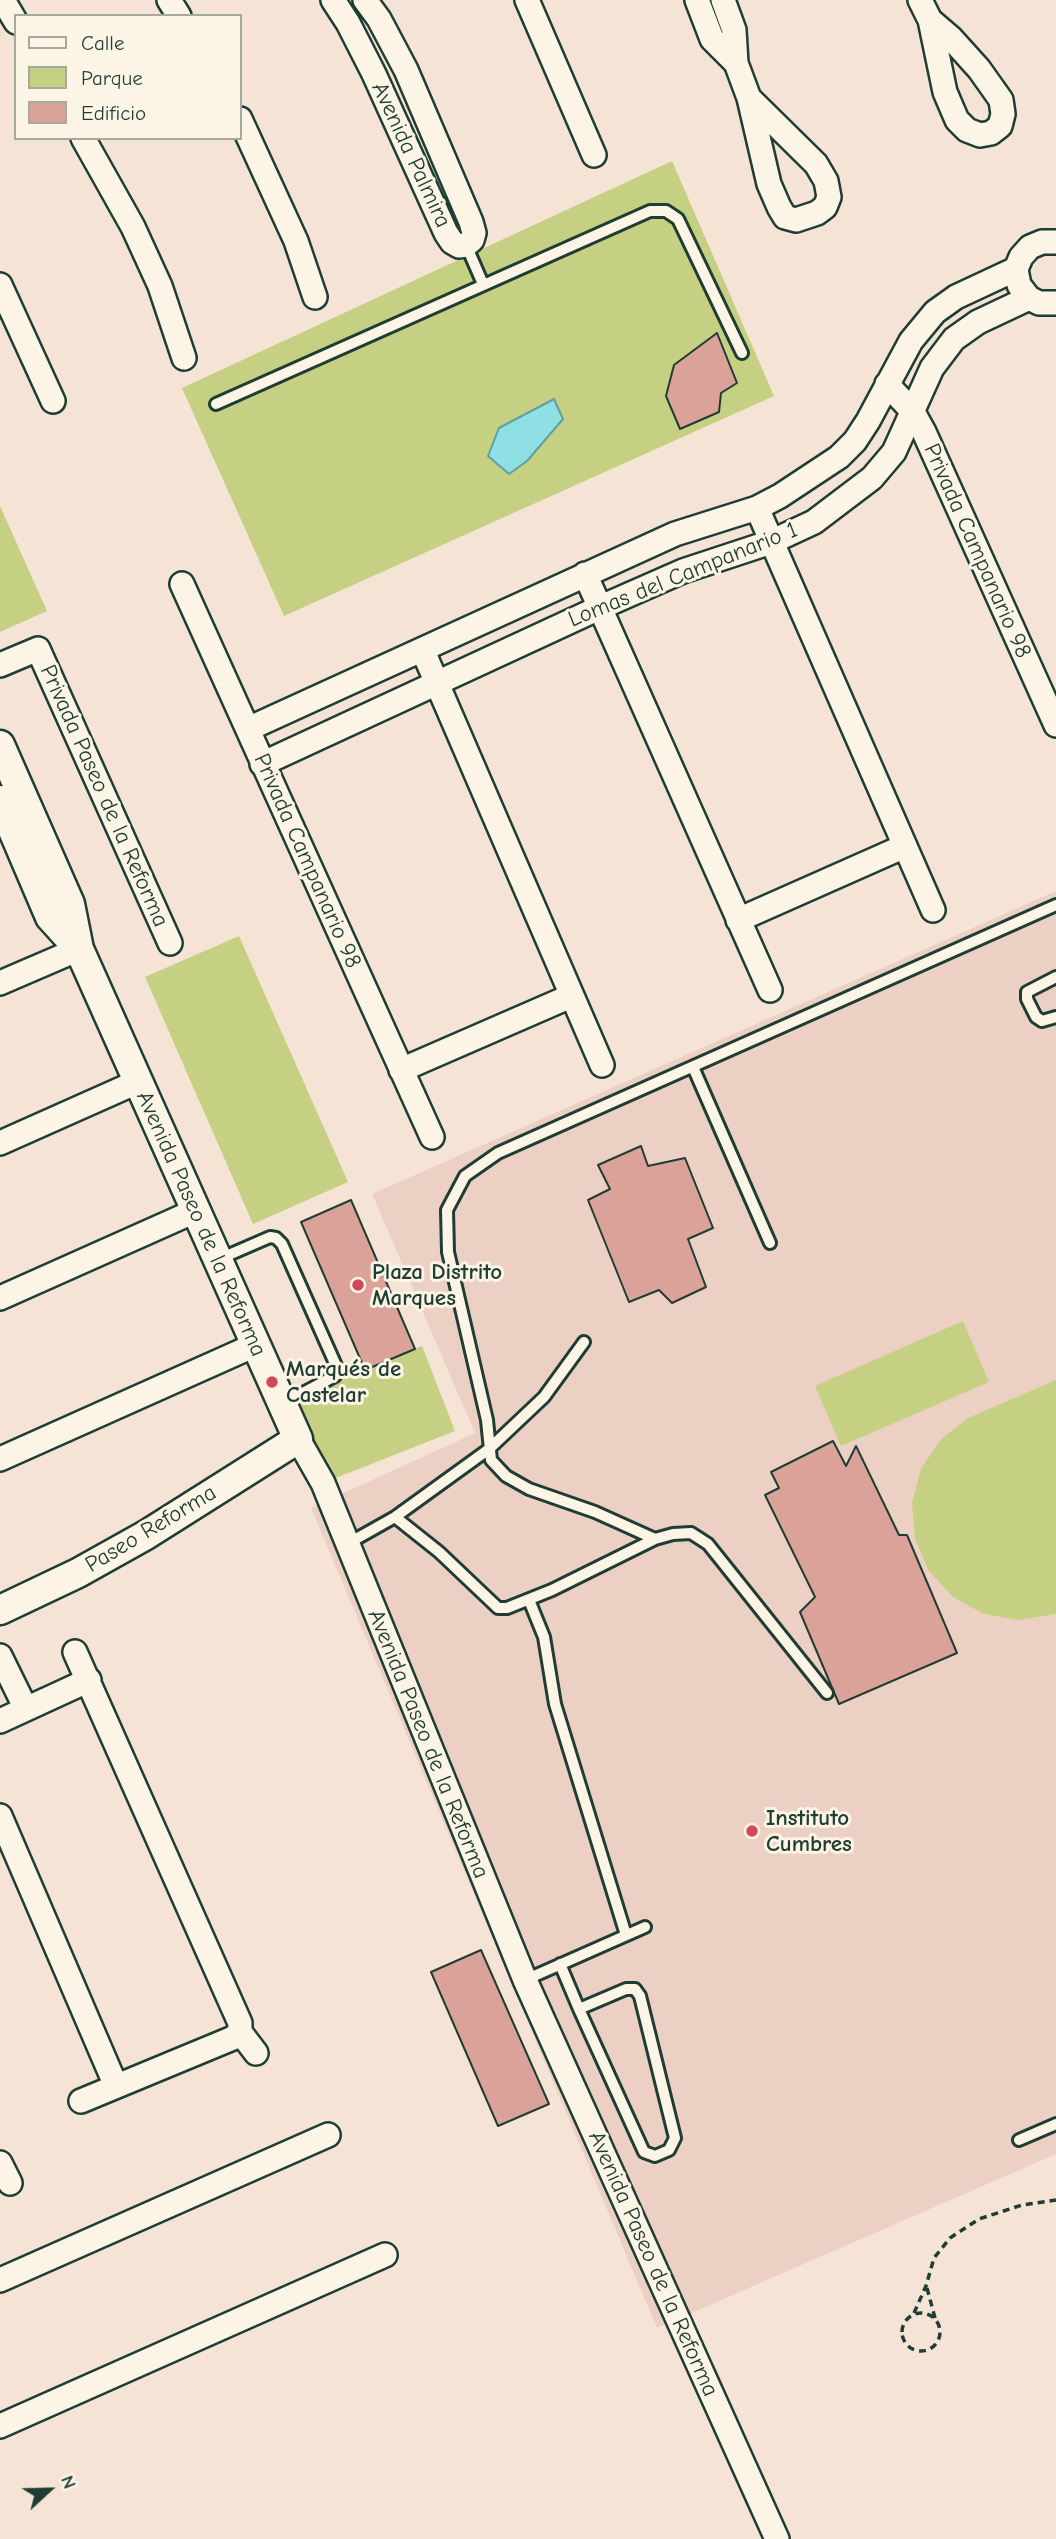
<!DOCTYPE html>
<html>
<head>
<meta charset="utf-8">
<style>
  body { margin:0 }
  #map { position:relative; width:1056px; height:2539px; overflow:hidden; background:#f5e4d6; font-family:"Comic Neue",sans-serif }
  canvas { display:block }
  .legend { position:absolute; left:14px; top:14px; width:228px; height:126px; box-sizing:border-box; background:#fcf5e5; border:2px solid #a4ab9e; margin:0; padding:9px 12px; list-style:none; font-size:21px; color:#1f3d34 }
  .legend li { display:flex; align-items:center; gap:14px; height:35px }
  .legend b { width:35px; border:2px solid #a4ab9e }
  .north { position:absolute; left:14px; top:2455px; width:70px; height:70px; -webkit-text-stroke:5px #fcf5e5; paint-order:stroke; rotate:68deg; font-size:19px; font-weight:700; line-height:28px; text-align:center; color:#1f3d34 }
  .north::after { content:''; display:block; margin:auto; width:24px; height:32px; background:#1f3d34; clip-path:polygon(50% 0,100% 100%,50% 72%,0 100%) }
</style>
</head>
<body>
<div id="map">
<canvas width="1056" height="2539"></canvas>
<ul class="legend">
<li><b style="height:9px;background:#fcf5e5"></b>Calle</li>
<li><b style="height:19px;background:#c5d083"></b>Parque</li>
<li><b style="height:19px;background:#dba299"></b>Edificio</li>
</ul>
<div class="north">N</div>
</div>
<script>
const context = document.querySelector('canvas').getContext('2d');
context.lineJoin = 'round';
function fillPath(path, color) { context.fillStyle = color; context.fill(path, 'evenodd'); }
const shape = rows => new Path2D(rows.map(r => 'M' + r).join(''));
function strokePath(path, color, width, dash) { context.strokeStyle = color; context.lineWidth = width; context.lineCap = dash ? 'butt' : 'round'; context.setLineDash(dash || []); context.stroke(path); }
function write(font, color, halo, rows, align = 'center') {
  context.font = font + ' "Comic Neue",sans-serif'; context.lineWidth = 6; context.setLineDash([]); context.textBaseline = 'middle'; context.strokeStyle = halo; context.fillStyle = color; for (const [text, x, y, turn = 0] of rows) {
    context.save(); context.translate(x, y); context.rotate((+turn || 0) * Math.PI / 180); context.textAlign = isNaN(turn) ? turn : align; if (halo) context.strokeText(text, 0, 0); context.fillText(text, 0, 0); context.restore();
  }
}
const built = shape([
  [1056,891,1056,2154,657,2328,311,1508,475,1433,372,1194]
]);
const green = shape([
  [672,161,774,396,284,616,182,388],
  [0,506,47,611,0,632],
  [239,936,348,1182,253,1224,145,977],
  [963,1321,989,1382,841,1446,815,1386],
  [422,1346,455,1431,323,1483,289,1398],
  [1056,1380,1056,1614,1019,1620,984,1614,953,1597,929,1571,915,1539,912,1503,921,1469,941,1439,968,1418]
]);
const water = shape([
  [554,399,563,419,527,461,509,474,488,456,499,428,554,399]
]);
const building = shape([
  [717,333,737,383,721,393,719,412,680,429,666,396,674,365,717,333],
  [641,1146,648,1166,685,1158,713,1228,688,1239,706,1287,672,1303,659,1290,629,1302,588,1200,610,1189,598,1165,641,1146],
  [351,1200,415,1349,365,1370,301,1222,351,1200],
  [833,1441,846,1466,856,1446,899,1535,907,1535,957,1653,839,1704,800,1612,815,1597,765,1495,779,1488,771,1472,833,1441],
  [481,1950,549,2104,498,2126,431,1972,481,1950]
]);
const path = shape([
  [927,2288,935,2318],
  '902 2332a19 19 0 1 1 38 0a19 19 0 1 1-38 0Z',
  [914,2313,926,2286,934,2258,950,2238,979,2219,1022,2205,1056,2200]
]);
const service = shape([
  [466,245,483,284],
  [216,404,650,211,666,211,678,219,742,353],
  [1056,977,1027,992,1027,999,1036,1017,1042,1021,1056,1017],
  [693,1067,770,1243],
  [217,1260,270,1237,276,1238,282,1244,338,1370,335,1376,284,1403],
  [395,1517,439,1552,498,1608,507,1608,552,1590,655,1539,673,1534,691,1533,708,1544,827,1693],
  [655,1539,595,1512,529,1489,506,1476,491,1460,487,1420,448,1252,447,1210,465,1176,498,1153,1056,905],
  [347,1544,395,1517,489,1449,544,1397,584,1342],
  [529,1600,544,1637,555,1704,626,1935],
  [560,1964,579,2009,644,2152,655,2156,669,2150,675,2138,640,1996,635,1989,626,1989,579,2009],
  [525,1980,645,1927],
  [1019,2140,1056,2124]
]);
const minor = shape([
  [3,0,16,22],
  [169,0,179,16],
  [333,0,348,23,374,74,446,233,452,242,459,246,466,245,472,240,474,233,471,222,406,70,379,19,365,0],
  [527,0,594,155],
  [697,0,712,39,736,63],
  [723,0,734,30,736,63,749,98,769,184,779,207,785,217,796,220,817,213,825,207,829,197,826,181,816,164,749,98],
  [920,0,930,20,945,92,957,120,967,130,980,135,991,133,1000,126,1003,114,1001,100,979,69,951,38,930,20],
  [240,119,296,241,315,297],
  [83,138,133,227,160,286,184,358],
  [1056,242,1042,242,1030,247,1021,257,1016,269,1019,285,1029,298,1039,303,1056,303],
  [0,285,53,401],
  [887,384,913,412,924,432,1056,725],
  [757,508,933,910],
  [585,574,770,990],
  [182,584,432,1137],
  [423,651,602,1065],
  [0,665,38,649,170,943],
  [248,729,675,534,757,508,780,496,839,457,855,441,868,421,911,341,935,312,956,297,1016,269],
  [262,764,599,608,683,571,771,542,814,522,872,478,894,452,932,368,954,339,978,322,1029,298],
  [738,920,905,846],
  [0,983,79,949],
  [401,1070,571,996],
  [0,1143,137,1082],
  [0,1298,195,1211],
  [298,1439,323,1483,525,1980,777,2539],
  [0,1459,255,1345],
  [75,1652,240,2023,240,2032,256,2053],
  [0,1656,26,1709],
  [0,1721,89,1680],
  [0,1816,116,2086],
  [81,2101,233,2038,240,2032],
  [0,2163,10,2183],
  [0,2280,328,2135],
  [0,2426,385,2255]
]);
const tertiary = shape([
  [0,745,70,904,79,949,298,1439,146,1535,78,1573,0,1610],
  [0,800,50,917,79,949]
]);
const markers = [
  [358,1285,7,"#d1495b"],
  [272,1382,7,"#d1495b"],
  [752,1831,7,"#d1495b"]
];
const streetNames = [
  ["Avenida Palmira",411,155,65],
  ["Privada Campanario 98",977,551,66],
  ["Lomas del Campanario 1",683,575,-22],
  ["Privada Paseo de la Reforma",104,796,66],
  ["Privada Campanario 98",307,861,66],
  ["Avenida Paseo de la Reforma",201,1224,66],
  ["Paseo Reforma",151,1529,-31],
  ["Avenida Paseo de la Reforma",428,1744,68],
  ["Avenida Paseo de la Reforma",653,2264,66]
];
const poiNames = [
  ["Plaza Distrito",372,1272],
  ["Marques",372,1298],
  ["Marqués de",286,1369],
  ["Castelar",286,1395],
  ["Instituto",766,1818],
  ["Cumbres",766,1844]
];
fillPath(built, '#edd0c4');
fillPath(green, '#c5d083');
fillPath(water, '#8ee0e5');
strokePath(water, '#629f9e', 2);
fillPath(building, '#dba299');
strokePath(building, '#1f3d34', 2);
strokePath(service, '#1f3d34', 16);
strokePath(minor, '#1f3d34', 28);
strokePath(tertiary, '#1f3d34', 33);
strokePath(path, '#1f3d34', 3.5, [7, 5]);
strokePath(service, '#fcf5e5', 10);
strokePath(minor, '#fcf5e5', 23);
strokePath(tertiary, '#fcf5e5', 28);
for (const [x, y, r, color] of markers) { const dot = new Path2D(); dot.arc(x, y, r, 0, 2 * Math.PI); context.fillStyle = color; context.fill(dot); strokePath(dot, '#fcf5e5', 2.5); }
write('23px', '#1f3d34', '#fcf5e5', streetNames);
write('bold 23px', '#1f3d34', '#fcf5e5', poiNames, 'left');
</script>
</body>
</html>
